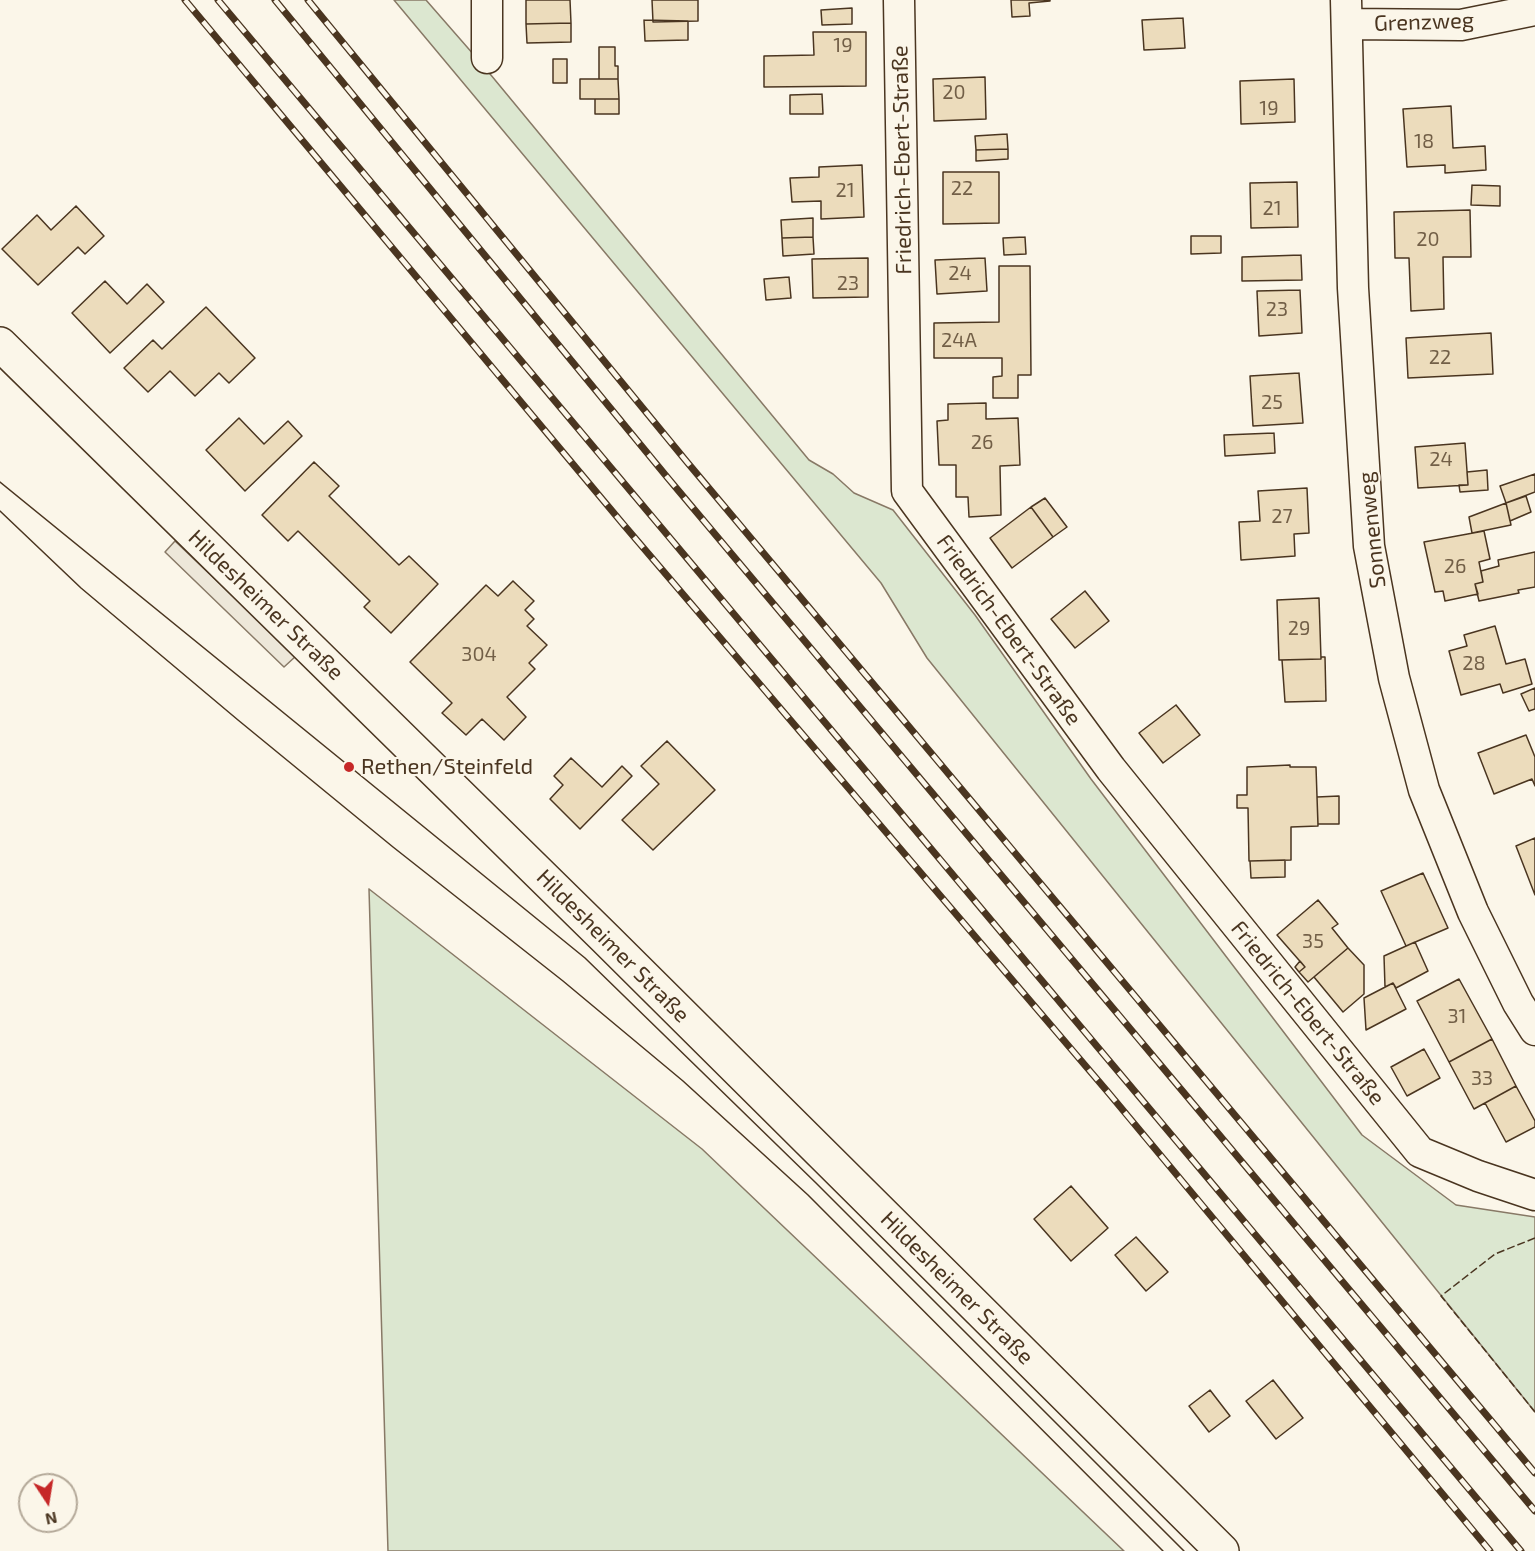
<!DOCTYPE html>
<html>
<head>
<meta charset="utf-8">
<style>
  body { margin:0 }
  #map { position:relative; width:1535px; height:1551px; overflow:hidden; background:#fbf6e9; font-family:"Exo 2",sans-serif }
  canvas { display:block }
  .north { position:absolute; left:18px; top:1473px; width:60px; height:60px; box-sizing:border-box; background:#fbf6e9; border:2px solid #b4a999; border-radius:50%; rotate:168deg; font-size:16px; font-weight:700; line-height:24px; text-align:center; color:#4a3520 }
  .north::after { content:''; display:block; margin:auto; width:21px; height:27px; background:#c62828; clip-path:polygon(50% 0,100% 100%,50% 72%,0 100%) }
</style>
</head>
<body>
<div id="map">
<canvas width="1535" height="1551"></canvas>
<div class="north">N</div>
</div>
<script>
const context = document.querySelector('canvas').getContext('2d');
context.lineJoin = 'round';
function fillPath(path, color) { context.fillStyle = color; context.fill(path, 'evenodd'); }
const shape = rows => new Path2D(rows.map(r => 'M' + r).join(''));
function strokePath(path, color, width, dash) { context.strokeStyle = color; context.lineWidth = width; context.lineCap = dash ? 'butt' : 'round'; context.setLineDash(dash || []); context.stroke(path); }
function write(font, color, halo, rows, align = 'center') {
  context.font = font + ' "Exo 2",sans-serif'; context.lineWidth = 4.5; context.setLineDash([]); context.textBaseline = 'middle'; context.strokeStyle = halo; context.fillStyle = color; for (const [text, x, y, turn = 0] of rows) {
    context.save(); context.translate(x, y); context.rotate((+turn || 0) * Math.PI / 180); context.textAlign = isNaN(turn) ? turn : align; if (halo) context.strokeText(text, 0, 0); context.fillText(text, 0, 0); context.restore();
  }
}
const green = shape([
  [394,0,426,0,481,63,809,460,833,474,854,493,893,510,975,615,1091,779,1362,1135,1456,1205,1535,1217,1535,1412,927,658,881,583,394,0],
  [369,889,702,1149,1124,1551,388,1551,369,889]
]);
const parking = shape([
  [175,541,296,656,284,667,165,552,175,541]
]);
const building = shape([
  [526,0,570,0,571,23,526,24,526,0],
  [652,0,698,0,698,21,653,22,652,0],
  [1011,0,1050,0,1050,1,1029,3,1030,16,1012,17,1011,0],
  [852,8,852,24,822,25,821,10,852,8],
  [1183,18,1185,48,1144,50,1142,20,1183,18],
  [644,20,688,21,688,40,645,41,644,20],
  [571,23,571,42,527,43,526,24,571,23],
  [813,32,866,32,866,86,764,87,764,56,814,55,813,32],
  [599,47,615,47,615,66,618,66,618,79,599,79,599,47],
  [553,59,567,59,567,83,553,83,553,59],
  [985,77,986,119,934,121,933,79,985,77],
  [580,79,618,79,619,99,580,99,580,79],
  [1294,79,1295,122,1241,124,1240,81,1294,79],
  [822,94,823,114,790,114,790,95,822,94],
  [595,99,619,99,619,114,595,114,595,99],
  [1451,106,1453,148,1485,146,1486,170,1445,173,1445,165,1407,167,1403,109,1451,106],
  [1007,134,1008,149,976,150,975,136,1007,134],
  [1008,149,1008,159,976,161,976,150,1008,149],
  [862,165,864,217,821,219,821,201,792,202,790,178,819,177,819,167,862,165],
  [943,172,999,172,999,223,943,224,943,172],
  [1297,182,1298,227,1251,228,1250,183,1297,182],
  [1472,185,1500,186,1500,206,1471,205,1472,185],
  [76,206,104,236,85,254,78,247,38,285,2,249,37,215,51,230,76,206],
  [1470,210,1471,257,1443,257,1444,309,1411,311,1409,258,1395,258,1394,212,1470,210],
  [813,218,813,237,782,238,781,220,813,218],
  [1191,236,1221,236,1221,253,1191,254,1191,236],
  [813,237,814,254,783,256,782,238,813,237],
  [1025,237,1026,254,1004,255,1003,238,1025,237],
  [1301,255,1302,280,1242,281,1242,257,1301,255],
  [868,258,868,297,813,298,812,259,868,258],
  [985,258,987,291,937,294,935,260,985,258],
  [999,266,1030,266,1031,375,1018,375,1018,398,993,398,993,377,1002,376,1002,358,934,358,934,323,999,322,999,266],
  [789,277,791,298,766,300,764,279,789,277],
  [105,281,127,304,147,284,164,302,110,353,72,313,105,281],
  [1300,290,1302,333,1259,336,1257,291,1300,290],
  [206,307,255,358,229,383,219,373,195,396,170,371,148,392,124,368,153,340,162,349,206,307],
  [1491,333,1493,374,1408,378,1406,338,1491,333],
  [1299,373,1303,423,1253,426,1250,376,1299,373],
  [986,403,986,419,1018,418,1020,465,1000,466,1001,515,969,517,968,497,956,497,956,465,939,465,937,421,948,420,948,404,986,403],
  [239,418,264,444,288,421,302,436,245,491,206,450,239,418],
  [1274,433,1275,453,1225,456,1224,435,1274,433],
  [1465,443,1468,485,1418,488,1415,447,1465,443],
  [314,462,339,486,329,496,399,565,409,556,438,584,391,633,364,607,370,601,298,531,288,541,262,515,314,462],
  [1487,470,1488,490,1460,492,1459,485,1468,485,1467,472,1487,470],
  [1535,474,1535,492,1506,503,1500,486,1535,474],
  [1307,488,1309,533,1294,534,1295,556,1241,560,1239,522,1260,521,1258,491,1307,488],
  [1526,496,1531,512,1510,521,1506,503,1526,496],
  [1045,498,1067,527,1053,537,1031,507,1045,498],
  [1506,503,1511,525,1472,533,1469,517,1506,503],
  [1031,507,1053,537,1012,568,990,538,1031,507],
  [1484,531,1490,559,1479,562,1483,582,1475,584,1478,594,1445,601,1443,591,1435,592,1424,542,1484,531],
  [1535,552,1535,587,1518,590,1519,593,1479,601,1475,584,1483,582,1481,571,1499,566,1498,560,1535,552],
  [513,581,534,601,525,610,534,619,527,626,547,645,529,663,535,669,507,697,526,717,504,740,482,719,466,735,442,713,452,703,410,662,486,585,498,596,513,581],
  [1085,591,1109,621,1075,648,1051,619,1085,591],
  [1319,598,1321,659,1279,660,1277,600,1319,598],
  [1495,626,1506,664,1525,659,1532,684,1503,693,1500,684,1461,695,1449,651,1467,646,1464,635,1495,626],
  [1321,657,1325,657,1326,701,1285,702,1282,660,1321,659,1321,657],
  [1535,688,1535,709,1529,711,1521,694,1535,688],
  [1176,705,1200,735,1163,763,1139,733,1176,705],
  [1526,735,1535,757,1535,786,1532,779,1494,794,1478,753,1526,735],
  [667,741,715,790,653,850,622,820,659,784,641,766,667,741],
  [571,758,602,787,622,766,632,776,580,829,550,799,563,785,554,776,571,758],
  [1290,765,1290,767,1316,767,1318,826,1291,827,1291,860,1249,861,1248,808,1237,808,1237,795,1247,795,1247,767,1290,765],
  [1339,796,1339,824,1318,824,1317,797,1339,796],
  [1535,838,1535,895,1516,846,1535,838],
  [1285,860,1285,877,1251,878,1250,861,1285,860],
  [1423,873,1448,928,1406,946,1381,891,1423,873],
  [1318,900,1338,924,1332,928,1348,948,1308,982,1299,972,1305,967,1277,935,1318,900],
  [1415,942,1428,971,1396,988,1393,983,1385,987,1384,956,1415,942],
  [1348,948,1364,965,1364,994,1343,1012,1314,977,1348,948],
  [1300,961,1305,967,1299,972,1295,967,1300,961],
  [1459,979,1492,1039,1449,1062,1417,1001,1459,979],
  [1393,983,1406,1009,1366,1030,1364,998,1393,983],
  [1492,1039,1516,1086,1474,1109,1449,1062,1492,1039],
  [1424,1049,1440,1078,1407,1096,1391,1067,1424,1049],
  [1516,1086,1535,1121,1535,1127,1506,1142,1485,1103,1516,1086],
  [1071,1186,1108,1228,1071,1261,1034,1219,1071,1186],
  [1136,1237,1168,1272,1146,1291,1115,1255,1136,1237],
  [1273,1380,1303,1418,1276,1439,1246,1401,1273,1380],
  [1210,1390,1230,1416,1209,1432,1189,1406,1210,1390]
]);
const street = shape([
  [487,0,487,58],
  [899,0,907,491,1111,769,1420,1152,1478,1176,1535,1195],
  [1346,0,1353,288,1369,546,1394,678,1424,790,1473,912,1518,1003,1535,1030],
  [1348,24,1461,25,1535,10]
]);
const secondary = shape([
  [0,344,605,938,1222,1551]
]);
const tram = shape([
  [0,482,585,958,816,1183,1184,1551],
  [0,511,81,588,238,720,393,847,563,981,683,1081,808,1195,1163,1551]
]);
const rail = shape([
  [185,0,623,524,1107,1091,1490,1551],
  [218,0,1521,1551],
  [275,0,667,477,1535,1511],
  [308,0,687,462,1535,1473]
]);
const fence = shape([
  [1535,1238,1495,1254,1441,1296,1535,1412]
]);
const markers = [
  [349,767,6,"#c62828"]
];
const numberNames = [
  ["19",843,45],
  ["20",954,92],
  ["19",1269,108],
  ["18",1424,141],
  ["22",962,188],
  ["21",845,190],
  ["21",1272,208],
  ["20",1428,239],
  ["24",960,273],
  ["23",848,283],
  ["23",1277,309],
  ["24A",959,340],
  ["22",1440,357],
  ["25",1272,402],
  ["26",982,442],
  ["24",1441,459],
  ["27",1282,516],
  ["26",1455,566],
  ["29",1299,628],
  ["304",479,654],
  ["28",1474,663],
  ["35",1313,941],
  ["31",1457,1016],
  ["33",1482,1078]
];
const streetNames = [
  ["Grenzweg",1424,22,-2],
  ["Friedrich-Ebert-Straße",902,160,-91],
  ["Sonnenweg",1372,530,-96],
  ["Hildesheimer Straße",266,605,44],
  ["Friedrich-Ebert-Straße",1009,630,54],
  ["Hildesheimer Straße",613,946,45],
  ["Friedrich-Ebert-Straße",1308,1013,51],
  ["Hildesheimer Straße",957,1288,45]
];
const poiNames = [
  ["Rethen/Steinfeld",361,767]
];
fillPath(green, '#dce7d0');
strokePath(green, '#887966', 1.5);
fillPath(parking, '#ede7d9');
strokePath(parking, '#887966', 1.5);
fillPath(building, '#ecdcbc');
strokePath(building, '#4a3520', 1.5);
strokePath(street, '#4a3520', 33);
strokePath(secondary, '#4a3520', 36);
strokePath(street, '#fbf6e9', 30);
strokePath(secondary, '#fbf6e9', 33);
strokePath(tram, '#4a3520', 1.5);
strokePath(rail, '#4a3520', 7);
strokePath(rail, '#fbf6e9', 4.5, [14]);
strokePath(fence, '#4a3520', 1.5, [8, 3]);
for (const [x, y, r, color] of markers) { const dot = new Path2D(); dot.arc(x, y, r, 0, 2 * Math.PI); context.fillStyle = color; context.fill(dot); strokePath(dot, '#fbf6e9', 2); }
write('20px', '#725f47', null, numberNames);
write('22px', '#4a3520', '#fbf6e9', streetNames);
write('22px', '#4a3520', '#fbf6e9', poiNames, 'left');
</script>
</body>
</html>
